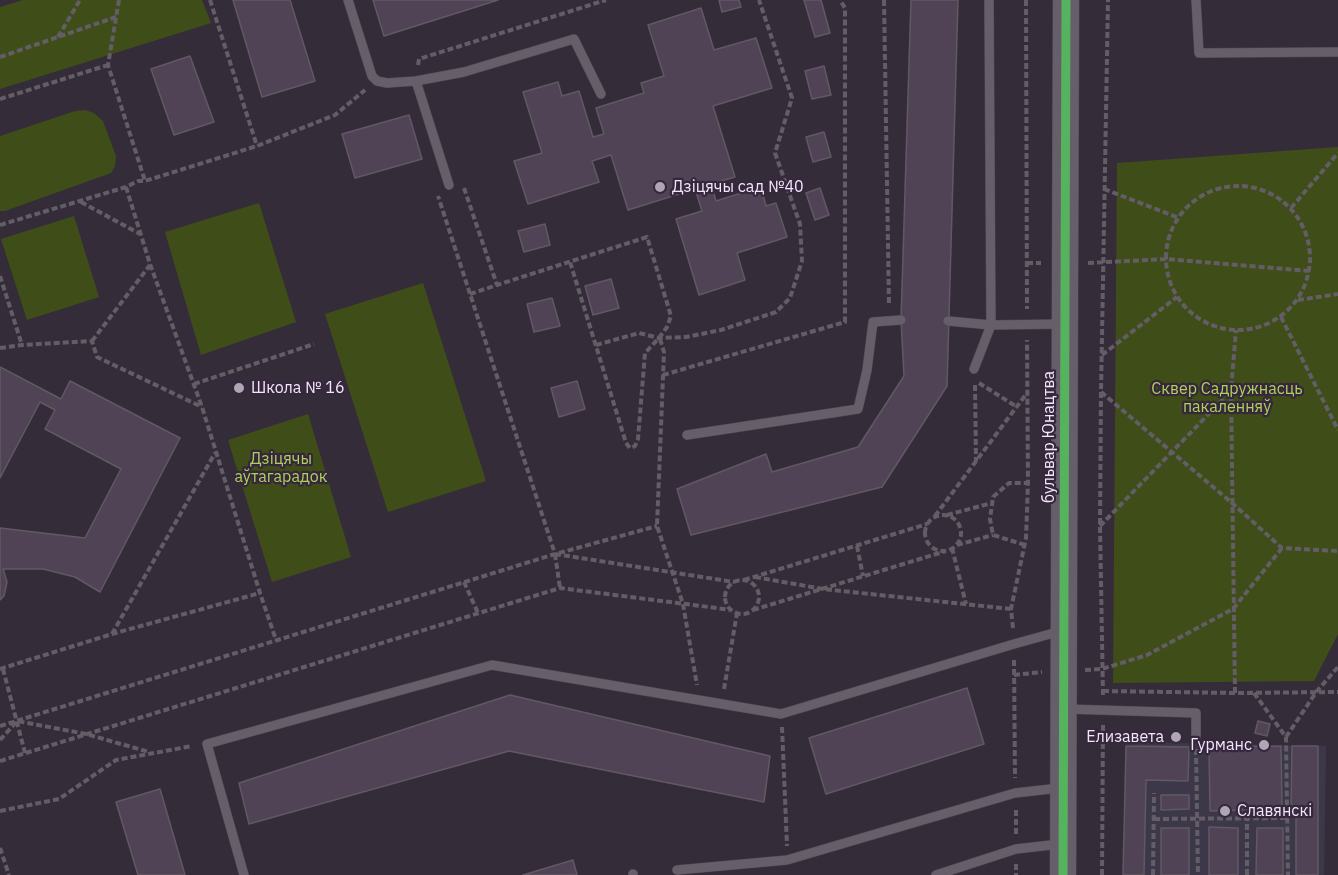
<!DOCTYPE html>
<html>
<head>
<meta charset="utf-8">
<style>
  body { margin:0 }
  canvas { display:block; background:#352c39 }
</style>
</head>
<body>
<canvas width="1338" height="875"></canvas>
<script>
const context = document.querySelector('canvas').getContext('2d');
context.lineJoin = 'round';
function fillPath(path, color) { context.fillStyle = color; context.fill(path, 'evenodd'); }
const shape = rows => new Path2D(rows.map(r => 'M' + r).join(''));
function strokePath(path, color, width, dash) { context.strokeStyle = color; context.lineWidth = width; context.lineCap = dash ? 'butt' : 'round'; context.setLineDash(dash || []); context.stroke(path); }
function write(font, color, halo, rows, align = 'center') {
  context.font = font + ' "IBM Plex Sans",sans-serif'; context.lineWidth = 4.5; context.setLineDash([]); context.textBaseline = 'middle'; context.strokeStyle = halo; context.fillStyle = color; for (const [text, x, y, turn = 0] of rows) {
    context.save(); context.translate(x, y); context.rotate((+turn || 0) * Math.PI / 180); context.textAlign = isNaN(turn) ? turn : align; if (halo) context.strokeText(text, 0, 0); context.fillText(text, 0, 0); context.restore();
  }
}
const commercial = shape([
  [1127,742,1326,746,1324,875,1123,875,1126,746]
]);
const green = shape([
  [23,0,202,0,211,23,0,89,0,7],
  [85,110,94,113,103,121,116,156,115,166,111,173,5,211,0,211,0,136,75,111],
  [1338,147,1338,634,1314,681,1113,683,1117,163],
  [259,203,296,322,201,355,165,232],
  [74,216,99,297,27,320,1,239],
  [423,283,486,481,388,512,325,314],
  [308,414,351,557,272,582,228,440]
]);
const building = shape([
  [233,0,290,0,315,81,262,97,233,0],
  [373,0,498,0,384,36,373,0],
  [719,0,739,0,741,7,722,12,719,0],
  [804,0,821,0,830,33,815,37,804,0],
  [911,0,958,0,947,386,882,487,691,535,677,489,766,454,772,472,858,447,904,376,901,320,911,0],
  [701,8,714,50,756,38,772,88,713,106,735,177,711,184,716,201,761,187,766,206,776,203,787,237,737,253,745,280,699,295,676,219,702,211,695,189,628,210,611,155,592,161,599,182,528,204,514,161,542,153,523,92,558,82,562,96,579,91,593,137,604,134,596,108,644,93,641,83,664,76,648,25,701,8],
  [190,56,214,122,174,135,151,69,190,56],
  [824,66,831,95,812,99,805,71,824,66],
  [409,115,422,159,355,178,342,134,409,115],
  [824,132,831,157,813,162,806,137,824,132],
  [820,188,829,215,815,220,806,193,820,188],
  [545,224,550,245,524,252,518,231,545,224],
  [611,279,619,308,593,315,585,286,611,279],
  [552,298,560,326,534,332,527,304,552,298],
  [0,367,61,399,70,381,180,438,100,592,75,577,43,569,3,569,7,582,4,596,0,600,0,528,85,538,121,469,45,429,55,410,40,402,0,478,0,367],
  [577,381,585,409,559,417,551,388,577,381],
  [967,688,984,744,826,794,809,738,967,688],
  [510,695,770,756,764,802,509,751,249,824,239,783,510,695],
  [1258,721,1270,724,1267,736,1255,733,1258,721],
  [1126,746,1189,747,1188,781,1146,780,1144,875,1123,875,1126,746],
  [1281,746,1282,809,1210,811,1209,747,1281,746],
  [1292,746,1318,746,1318,875,1296,875,1296,809,1291,808,1292,746],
  [160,789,185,875,138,875,116,802,160,789],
  [1161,795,1189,795,1189,809,1161,810,1161,795],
  [1209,827,1238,828,1238,875,1209,875,1209,827],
  [1161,828,1189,828,1189,875,1161,875,1161,828],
  [1257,828,1283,828,1283,875,1256,875,1257,828],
  [573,860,577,875,523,875,573,860]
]);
const path = shape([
  [119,0,108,65,145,181],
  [210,0,257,146],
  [884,0,889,305],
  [1026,0,1027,309],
  [58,37,80,0],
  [0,57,116,17],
  [418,65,419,59,606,0],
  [0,99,108,65],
  '1166 258a72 72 0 1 1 144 0a72 72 0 1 1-144 0Z',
  [126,187,150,264,202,407,260,593,276,640],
  [464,188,497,285],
  [1104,189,1179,218],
  [81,202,140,234],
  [1291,208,1338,153],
  [0,225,126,187,138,181,145,181,257,146,335,115,365,90],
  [1027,263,1041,263],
  [1088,263,1167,259,1309,271],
  [0,276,22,345],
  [470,294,497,285,647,237,671,316,667,327,659,338,645,353,638,439,635,446,630,448,626,443,570,262],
  [1298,300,1338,294],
  [1281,317,1338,430],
  [660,339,664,352,657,526,683,604,697,685],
  [92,341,150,265],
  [596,345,639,333,659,338,686,337,721,330,776,312,790,298,802,261,800,224,775,153,792,98,759,0],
  [0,348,22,345,92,341,97,357,202,407],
  [1102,355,1177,297],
  [663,375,845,322,845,8,840,0],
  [979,383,1017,407],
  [194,384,314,344],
  [975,385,976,461],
  [1101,392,1232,503,1282,548,1338,551],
  [947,515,992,503],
  '925 533a18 18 0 1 1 36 0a18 18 0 1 1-36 0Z',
  [935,516,1027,393],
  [1100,526,1231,391],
  [957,545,993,535],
  [1025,545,993,535,990,519,993,497,1009,483,1028,483],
  [857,546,863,576],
  [952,548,966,604],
  [559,553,657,526],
  [555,554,734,582],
  [555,554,560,588],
  [755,577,823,589,1011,609],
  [744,580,927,524],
  '725 597a17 17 0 1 1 34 0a17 17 0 1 1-34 0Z',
  [464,582,478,613],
  [753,610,946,551],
  [1013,628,1011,609,1026,538,1028,483,1027,340],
  [112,634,215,453],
  [1014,660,1015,778],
  [0,669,112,634,260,593],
  [3,669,25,753],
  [1085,670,1102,669,1147,655,1233,609,1282,548],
  [1014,675,1042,672],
  [724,689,737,613],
  [1103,691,1235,693,1338,692],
  [1235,693,1231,390,1236,330],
  [1254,693,1286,737,1288,875],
  [1103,695,1100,526,1101,392,1108,0],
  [0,726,555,554,438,196],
  [782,727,787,846],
  [1286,737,1317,691,1338,667],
  [0,740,17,721,86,734,149,752],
  [1196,749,1198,875],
  [0,761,560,588,732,610],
  [1016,810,1016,835],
  [0,811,59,799,116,760,192,746],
  [1154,819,1288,818],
  [0,848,9,875],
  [1016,864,1016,875],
  [1102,875,1103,724],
  [1153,875,1154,793],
  [1247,875,1247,819]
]);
const lane = shape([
  [348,0,372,76,377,81,387,83,416,81,449,185],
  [1196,0,1199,53,1338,52],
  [416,81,464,72,574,39,601,94],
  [948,321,991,325,1062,324],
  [974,369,991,325,989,0],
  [687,435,858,409,867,370,873,322,901,320],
  [1066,709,1196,713,1196,736],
  [677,870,787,860,1015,793,1060,788],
  [633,874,633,875],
  [244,875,207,744,492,665,781,714,1014,644,1061,631],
  [936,875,1016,849,1060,844]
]);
const secondary = shape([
  [1063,875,1066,0]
]);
const cycleway = shape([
  [1063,875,1066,0]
]);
const markers = [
  [660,187,6,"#afa6b4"],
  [239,388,6,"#afa6b4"],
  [1176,737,6,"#afa6b4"],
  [1264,745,6,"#afa6b4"],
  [1225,811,6,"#afa6b4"]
];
const poiNames = [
  ["Дзіцячы сад №40",672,187],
  ["Школа № 16",251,388],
  ["Елизавета",1164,737,"right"],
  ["Гурманс",1252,745,"right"],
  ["Славянскі",1237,811]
];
const parkNames = [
  ["Сквер Садружнасць",1227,389],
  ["пакаленняў",1227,407],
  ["Дзіцячы",281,459],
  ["аўтагарадок",281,477]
];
const streetNames = [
  ["бульвар Юнацтва",1049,437,-90]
];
fillPath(commercial, '#3d3849');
fillPath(green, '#3f4d19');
fillPath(building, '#504356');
strokePath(building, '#605963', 1.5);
strokePath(lane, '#4f4853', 10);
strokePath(secondary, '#4f4853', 27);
strokePath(path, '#635d66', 4, [6, 3]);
strokePath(lane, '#665f6a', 9);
strokePath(secondary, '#665f6a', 26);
strokePath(cycleway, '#56b35d', 9);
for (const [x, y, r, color] of markers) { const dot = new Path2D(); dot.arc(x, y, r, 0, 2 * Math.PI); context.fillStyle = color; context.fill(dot); strokePath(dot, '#36273e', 2); }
write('16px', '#f1e8f7', '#36273e', poiNames, 'left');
write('16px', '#aed158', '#36273e', parkNames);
write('16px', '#f1e8f7', '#36273e', streetNames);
</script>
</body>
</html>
